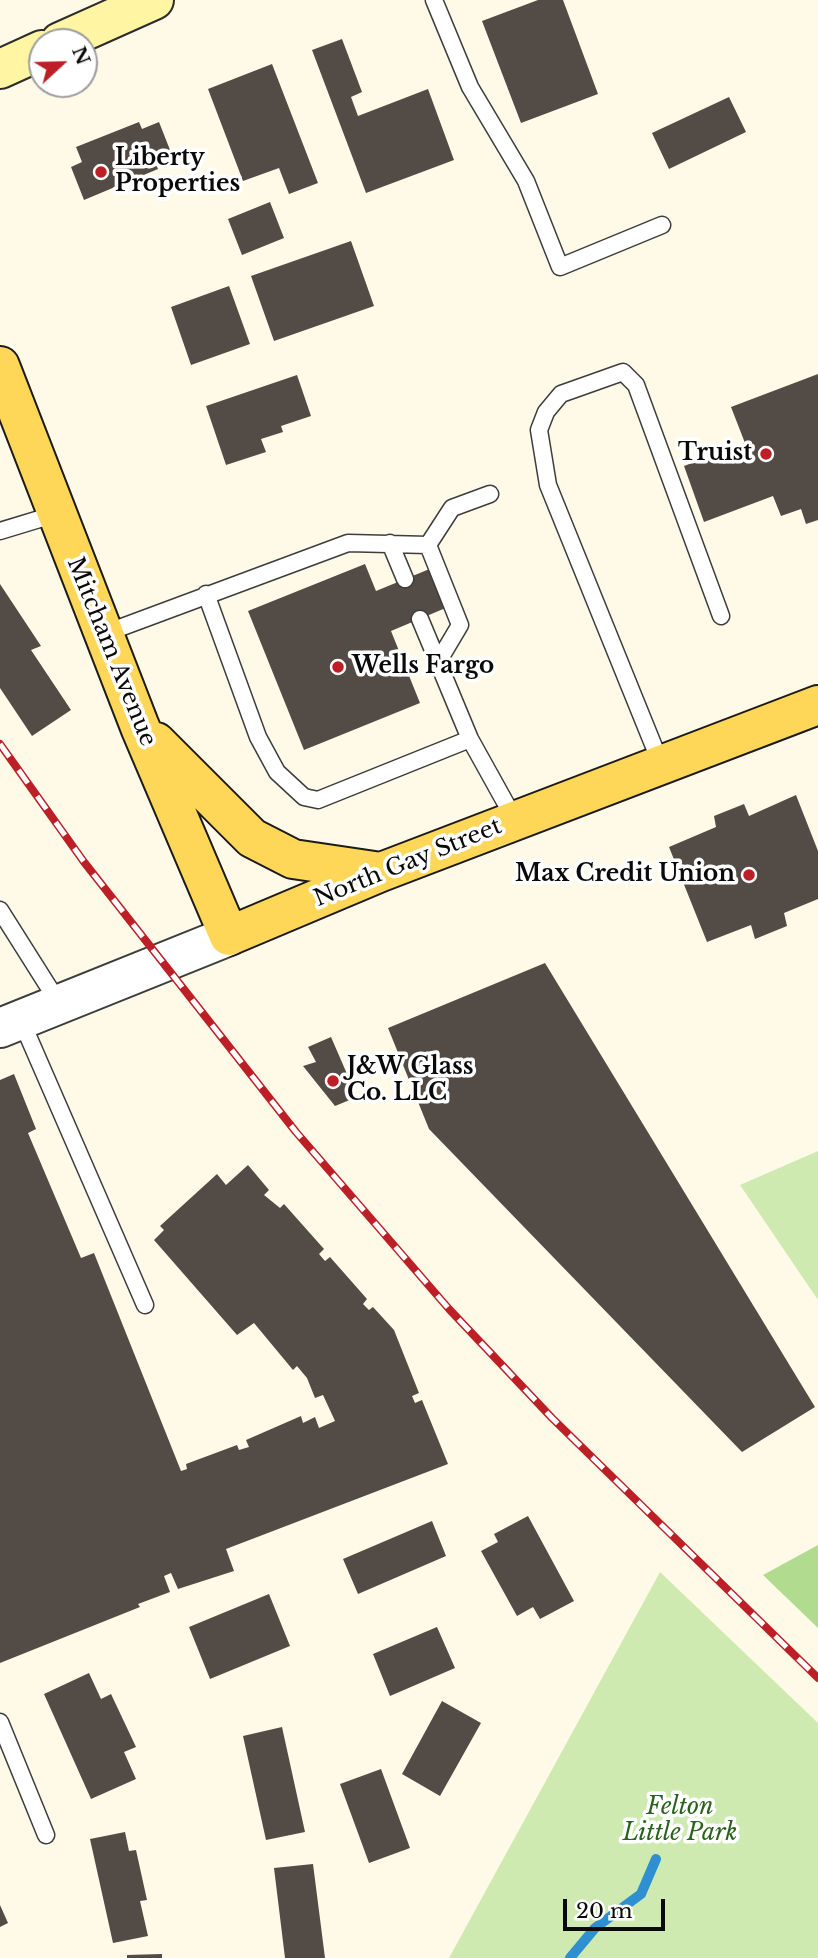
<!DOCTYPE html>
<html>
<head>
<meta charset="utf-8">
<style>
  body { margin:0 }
  #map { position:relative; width:818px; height:1958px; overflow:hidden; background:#fffae7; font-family:"Libre Baskerville",serif }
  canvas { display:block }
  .north { position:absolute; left:28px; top:28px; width:70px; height:70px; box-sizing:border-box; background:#fff; border:2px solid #9d9d9d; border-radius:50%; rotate:68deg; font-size:19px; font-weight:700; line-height:28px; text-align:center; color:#0a0a0a }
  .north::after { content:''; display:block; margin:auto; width:24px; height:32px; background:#bd1f26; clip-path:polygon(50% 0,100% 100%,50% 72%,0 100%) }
  .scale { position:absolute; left:563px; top:1899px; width:102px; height:32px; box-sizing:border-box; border:4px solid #0a0a0a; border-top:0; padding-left:9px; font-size:21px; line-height:24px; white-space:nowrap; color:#0a0a0a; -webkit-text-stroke:5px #fff; paint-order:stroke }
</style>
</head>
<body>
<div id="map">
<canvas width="818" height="1958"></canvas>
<div class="north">N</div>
<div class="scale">20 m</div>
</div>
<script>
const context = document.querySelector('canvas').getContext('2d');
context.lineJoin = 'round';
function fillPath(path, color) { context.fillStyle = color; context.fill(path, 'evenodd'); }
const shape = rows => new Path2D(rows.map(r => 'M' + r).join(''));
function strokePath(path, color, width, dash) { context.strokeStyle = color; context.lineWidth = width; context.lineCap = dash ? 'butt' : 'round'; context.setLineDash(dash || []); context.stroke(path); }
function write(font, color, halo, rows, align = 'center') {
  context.font = font + ' "Libre Baskerville",serif'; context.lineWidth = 7; context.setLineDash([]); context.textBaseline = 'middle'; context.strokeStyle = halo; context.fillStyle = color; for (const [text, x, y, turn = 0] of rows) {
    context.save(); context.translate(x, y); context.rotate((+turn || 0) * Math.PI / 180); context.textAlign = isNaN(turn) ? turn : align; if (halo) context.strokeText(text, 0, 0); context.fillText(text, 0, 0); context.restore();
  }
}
const green = shape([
  [818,1151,818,1300,740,1185],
  [660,1572,818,1723,818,1958,449,1958]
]);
const forest = shape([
  [818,1545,818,1628,763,1575]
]);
const stream = shape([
  [570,1958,595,1928,641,1894,656,1859]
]);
const building = shape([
  [538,0,563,0,598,94,521,123,482,21],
  [342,39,362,92,351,97,358,116,428,89,454,160,366,193,312,50],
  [272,64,318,183,289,194,279,168,243,181,208,89],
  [729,97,746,132,669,169,652,133],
  [139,122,142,129,159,122,172,155,155,162,158,169,84,200,71,167,82,162,76,147],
  [270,202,284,238,242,255,228,219],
  [351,241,374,306,274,341,251,276],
  [229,286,250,344,191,365,171,307],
  [818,374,818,520,806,524,801,509,781,516,773,496,704,522,684,466,745,443,731,407],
  [297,375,311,416,281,426,283,432,261,439,266,452,226,465,206,406],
  [365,564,376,591,432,568,448,607,391,631,420,703,304,750,248,611],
  [0,584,41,646,31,650,71,710,32,736,0,688],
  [796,795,818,851,818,899,784,913,787,926,755,939,751,925,707,942,669,847,716,827,714,816,744,804,749,816],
  [545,963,815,1407,742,1452,429,1129,388,1028],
  [331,1037,357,1097,335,1106,303,1066,316,1062,308,1047],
  [14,1074,36,1129,28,1133,81,1258,94,1253,181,1471,187,1469,186,1464,237,1445,239,1450,249,1447,246,1440,301,1416,303,1423,315,1417,319,1428,335,1421,323,1395,315,1398,307,1378,297,1366,293,1370,254,1323,237,1335,154,1240,164,1230,160,1226,217,1174,226,1185,248,1165,269,1190,264,1195,280,1208,284,1204,324,1249,319,1254,325,1261,330,1257,367,1299,363,1304,369,1310,373,1307,394,1330,419,1393,412,1396,415,1403,422,1400,448,1464,226,1549,234,1571,178,1589,171,1573,164,1576,170,1592,138,1604,140,1607,0,1663,0,1080],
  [528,1516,574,1601,540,1619,533,1607,517,1616,481,1551,498,1542,494,1534],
  [432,1521,446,1556,358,1594,343,1559],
  [269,1594,290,1646,210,1679,189,1627],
  [437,1627,455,1668,390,1696,373,1654],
  [89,1673,101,1699,111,1694,136,1747,124,1752,136,1779,91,1799,44,1694],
  [442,1701,481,1723,440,1796,402,1774],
  [282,1727,305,1832,266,1840,243,1736],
  [381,1769,410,1848,369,1863,340,1784],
  [125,1832,129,1851,136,1850,147,1900,140,1901,148,1936,113,1943,90,1839],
  [313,1864,325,1958,285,1958,274,1868],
  [0,1905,8,1923,0,1927],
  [162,1954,162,1958,127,1958,127,1955]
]);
const service = shape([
  [434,0,470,87,526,181,560,267,662,225],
  [0,531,56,514],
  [390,543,405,579],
  [428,545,460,625,438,662],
  [428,545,452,508,490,494],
  [206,594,258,737,277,772,304,797,318,800,470,739],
  [420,619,470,739,515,820],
  [106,633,348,543,428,545],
  [661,764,548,485,539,430,546,412,561,394,623,372,636,385,721,616],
  [0,910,60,1005],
  [21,1020,145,1305],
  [0,1722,46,1835]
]);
const tertiary = shape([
  [0,1028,229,936]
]);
const secondary = shape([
  [60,42,154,0],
  [0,69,42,50]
]);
const primary = shape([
  [0,366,140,727,229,936,381,872,818,705],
  [156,742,252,838,293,859,381,872]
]);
const rail = shape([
  [0,744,84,862,296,1132,449,1309,552,1418,818,1678]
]);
const markers = [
  [101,172,7,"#bd1f26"],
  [766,454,7,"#bd1f26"],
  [338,667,7,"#bd1f26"],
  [749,875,7,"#bd1f26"],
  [333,1081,7,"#bd1f26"]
];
const poiNames = [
  ["Liberty",115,159],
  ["Properties",115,185],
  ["Truist",752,454,"right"],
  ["Wells Fargo",352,667],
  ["Max Credit Union",735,875,"right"],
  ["J&W Glass",347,1068],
  ["Co. LLC",347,1094]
];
const streetNames = [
  ["Mitcham Avenue",111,652,68],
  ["North Gay Street",408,863,-22]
];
const parkNames = [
  ["Felton",680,1808],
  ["Little Park",680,1834]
];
fillPath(green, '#ceeab0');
fillPath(forest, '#b1db8f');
strokePath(stream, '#2f90d1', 10);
fillPath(building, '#534b46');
strokePath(service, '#3d3d3d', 19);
strokePath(tertiary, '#3d3d3d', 42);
strokePath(secondary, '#2c2c2c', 42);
strokePath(primary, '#1b1b1b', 42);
strokePath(service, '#fff', 16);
strokePath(tertiary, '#fff', 38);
strokePath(secondary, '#fff5a2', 38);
strokePath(primary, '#fed658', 38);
strokePath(rail, '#bd1f26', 8);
strokePath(rail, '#fff', 5, [16]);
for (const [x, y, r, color] of markers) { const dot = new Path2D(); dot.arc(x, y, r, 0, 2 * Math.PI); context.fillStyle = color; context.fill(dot); strokePath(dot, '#fff', 2.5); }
write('bold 23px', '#0a0a0a', '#fff', poiNames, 'left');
write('23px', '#0a0a0a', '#fff', streetNames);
write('italic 23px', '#29621a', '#fff', parkNames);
</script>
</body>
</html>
